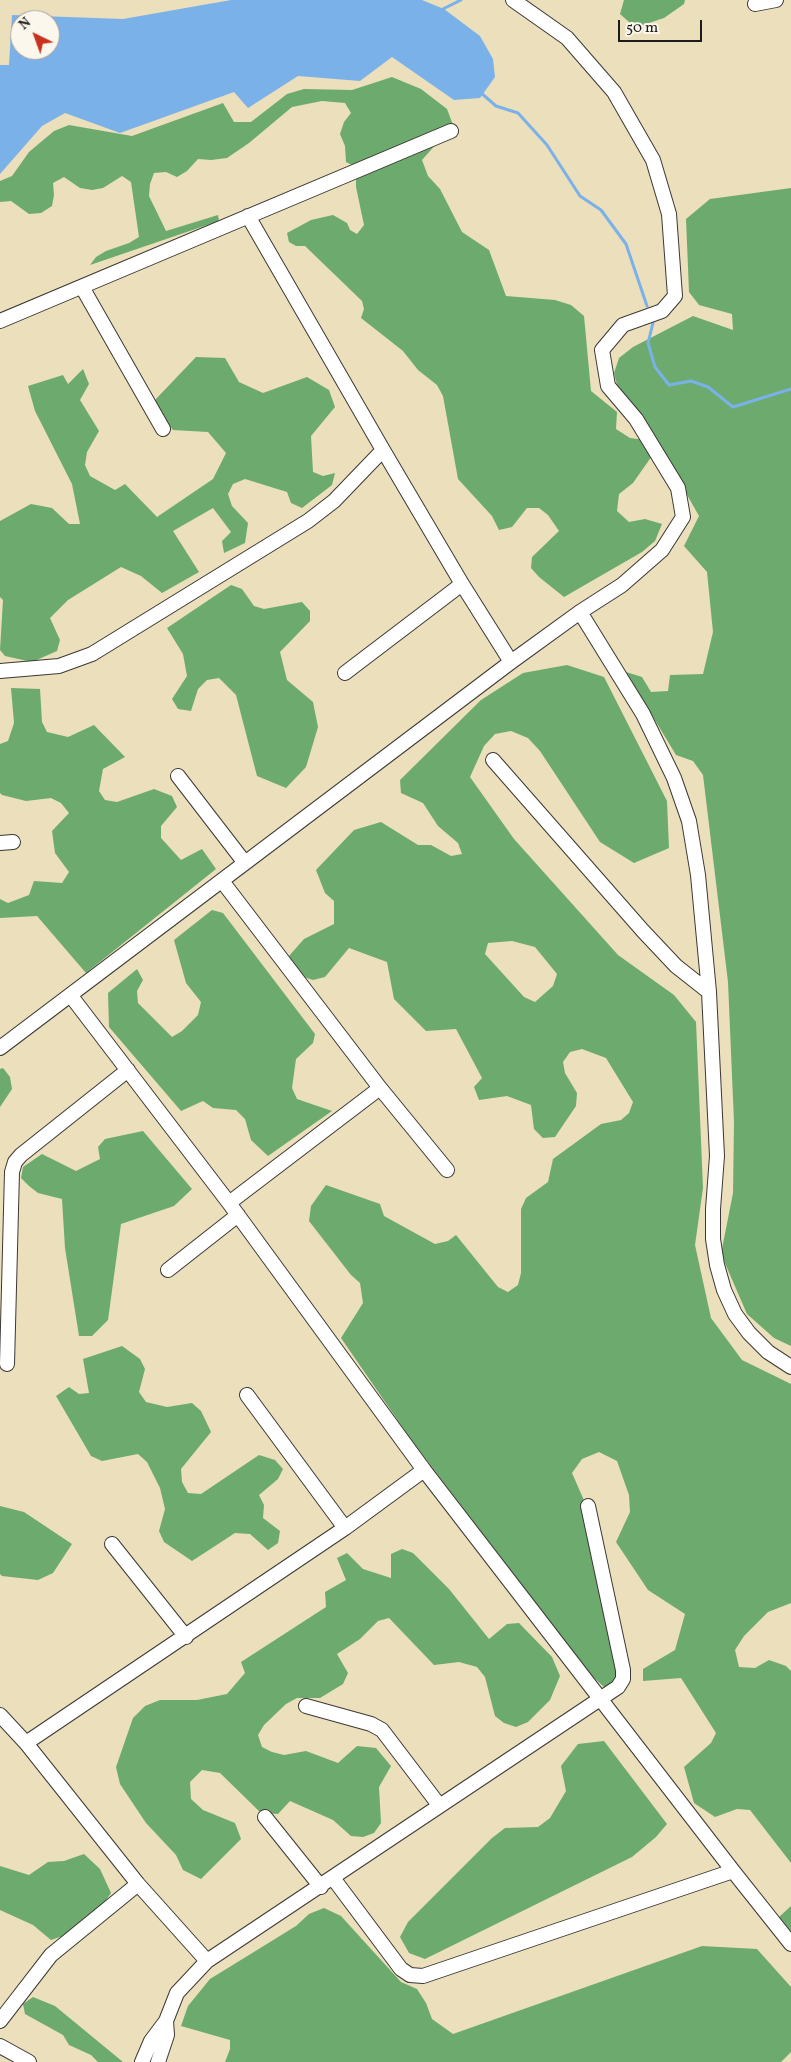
<!DOCTYPE html>
<html>
<head>
<meta charset="utf-8">
<style>
  body { margin:0 }
  #map { position:relative; width:791px; height:2062px; overflow:hidden; background:#ebdfbc; font-family:Vollkorn,serif }
  canvas { display:block }
  .north { position:absolute; left:10px; top:10px; width:50px; height:50px; box-sizing:border-box; background:#fbf7ec; border:1px solid #a29f99; border-radius:50%; rotate:318deg; font-size:14px; font-weight:700; line-height:20px; text-align:center; color:#1c1c1c }
  .north::after { content:''; display:block; margin:auto; width:18px; height:22px; background:#c8321e; clip-path:polygon(50% 0,100% 100%,50% 72%,0 100%) }
  .scale { position:absolute; left:618px; top:20px; width:84px; height:22px; box-sizing:border-box; border:2px solid #1c1c1c; border-top:0; padding-left:6px; font-size:15px; line-height:18px; white-space:nowrap; color:#1c1c1c; -webkit-text-stroke:4px #fbf7ec; paint-order:stroke }
</style>
</head>
<body>
<div id="map">
<canvas width="791" height="2062"></canvas>
<div class="north">N</div>
<div class="scale">50 m</div>
</div>
<script>
const context = document.querySelector('canvas').getContext('2d');
context.lineJoin = 'round';
function fillPath(path, color) { context.fillStyle = color; context.fill(path, 'evenodd'); }
const shape = rows => new Path2D(rows.map(r => 'M' + r).join(''));
function strokePath(path, color, width, dash) { context.strokeStyle = color; context.lineWidth = width; context.lineCap = dash ? 'butt' : 'round'; context.setLineDash(dash || []); context.stroke(path); }
const forest = shape([
  [624,0,685,0,684,4,664,18,640,26,629,22,620,14],
  [392,77,421,89,447,109,453,125,422,160,428,176,440,189,462,232,489,250,506,296,555,300,571,305,584,316,591,391,617,412,616,429,630,438,646,440,654,453,633,483,619,494,617,511,629,522,645,519,662,524,655,541,642,552,564,597,539,577,531,568,532,557,559,531,548,515,539,508,527,508,512,527,499,530,492,516,458,479,443,396,437,385,418,370,403,351,361,318,364,309,362,301,305,246,296,246,289,242,287,233,311,220,333,215,347,223,350,230,357,234,364,225,356,187,356,167,346,162,345,146,340,134,344,122,351,113,345,103,322,101,292,107,249,143,227,158,211,160,198,159,187,171,177,177,166,172,154,173,150,184,149,196,166,231,218,215,219,221,90,265,96,257,106,251,129,243,139,237,131,182,122,176,103,188,92,190,80,188,64,177,53,183,54,195,52,206,41,213,29,214,11,201,0,202,0,181,12,176,29,152,54,131,69,125,132,136,223,103,234,122,251,122,287,94,304,89,352,90],
  [791,188,791,1346,774,1338,747,1314,721,1254,733,1193,734,1122,728,982,703,775,693,761,676,755,626,672,642,677,651,692,668,691,670,675,703,674,713,632,707,572,684,546,699,516,642,415,618,389,614,373,619,358,633,347,693,316,733,330,732,314,699,305,689,292,686,219,710,199],
  [196,357,225,358,239,382,263,393,307,377,329,390,335,407,311,436,313,472,323,476,335,473,332,485,302,508,291,503,287,492,245,479,233,484,228,494,232,506,248,523,245,543,224,553,222,541,231,532,213,508,173,531,199,572,162,593,141,576,121,567,68,600,50,618,60,640,57,651,32,662,5,656,0,650,3,600,0,597,0,521,31,504,52,508,69,524,80,524,72,484,35,411,28,386,63,375,68,384,83,369,89,384,80,400,99,431,87,452,85,465,90,476,115,490,125,484,157,517,213,479,226,453,208,432,173,430,157,411,155,400],
  [231,585,242,589,254,606,264,609,302,602,310,611,310,621,280,652,287,680,313,702,318,727,306,767,286,788,257,776,236,695,219,678,207,680,198,689,191,711,178,709,172,699,187,676,183,654,167,628],
  [567,665,604,677,667,801,669,848,634,863,600,842,540,751,528,738,511,731,495,734,484,746,470,777,514,839,618,955,674,995,696,1022,703,1188,695,1245,711,1318,742,1360,791,1384,791,1603,768,1612,744,1636,735,1650,739,1667,755,1668,769,1660,786,1666,791,1671,791,1863,750,1810,737,1809,715,1817,694,1803,684,1767,711,1743,716,1733,681,1678,643,1681,643,1669,675,1650,685,1614,648,1590,616,1542,630,1512,629,1495,617,1461,599,1452,582,1459,572,1473,586,1505,619,1679,604,1687,592,1676,412,1441,341,1338,363,1303,360,1283,351,1275,309,1221,311,1206,326,1185,380,1204,384,1216,435,1244,448,1241,456,1235,498,1287,508,1292,518,1285,521,1273,521,1209,526,1198,548,1182,553,1159,601,1124,621,1120,629,1113,633,1102,606,1058,582,1049,570,1052,563,1062,565,1073,577,1093,576,1106,555,1137,543,1138,534,1129,531,1105,507,1096,479,1100,474,1087,482,1078,456,1029,426,1031,394,999,387,962,349,948,325,977,313,980,301,976,289,956,304,939,334,924,334,901,325,893,316,870,354,830,381,822,418,845,431,845,451,856,462,854,458,843,438,826,423,803,401,793,400,780,481,700,523,673],
  [512,941,535,947,557,974,553,986,535,1002,524,997,485,954,488,943],
  [11,688,40,689,42,722,47,732,68,737,94,725,125,757,103,769,99,791,105,800,117,802,154,789,172,796,177,807,161,826,161,838,181,860,202,849,216,869,86,973,37,916,0,918,0,899,8,903,29,895,34,881,62,883,69,872,55,853,52,831,69,813,61,803,51,798,26,801,2,795,0,793,0,744,8,741,14,723],
  [212,910,223,913,315,1034,313,1043,296,1059,292,1088,297,1099,332,1111,268,1156,251,1140,245,1119,236,1110,213,1108,203,1101,181,1111,109,1027,108,993,137,969,143,980,137,991,138,1003,172,1037,182,1031,198,1015,201,1002,186,983,174,940],
  [3,1068,10,1077,12,1089,0,1107,0,1069],
  [143,1131,192,1189,174,1206,121,1224,108,1320,92,1336,79,1336,65,1248,62,1199,38,1193,29,1186,21,1178,23,1167,42,1154,76,1171,100,1159,98,1147,105,1139],
  [122,1346,140,1359,145,1369,139,1392,146,1402,167,1407,192,1403,201,1411,211,1432,181,1469,182,1482,188,1493,201,1494,259,1455,275,1460,283,1469,278,1479,259,1495,264,1505,263,1518,280,1531,278,1543,268,1550,250,1534,235,1533,192,1561,164,1542,159,1531,165,1509,160,1488,147,1462,138,1454,102,1461,91,1456,56,1396,69,1387,79,1394,89,1393,83,1359],
  [0,1506,24,1512,72,1544,53,1573,38,1580,2,1576,0,1574],
  [402,1549,413,1553,449,1589,489,1639,507,1624,519,1623,552,1657,560,1676,550,1700,528,1722,516,1727,504,1723,495,1716,485,1677,477,1667,459,1662,434,1665,389,1618,378,1621,360,1639,337,1654,348,1673,343,1684,320,1698,297,1698,286,1704,264,1725,258,1735,262,1747,272,1752,284,1755,306,1751,338,1763,357,1746,376,1748,391,1766,379,1787,381,1823,374,1833,363,1837,351,1836,333,1820,290,1801,278,1814,261,1813,220,1773,202,1770,190,1782,191,1799,203,1810,235,1823,241,1839,201,1879,183,1870,176,1855,146,1823,120,1784,116,1767,133,1718,145,1706,160,1700,197,1700,227,1694,245,1673,241,1662,326,1607,325,1592,346,1580,337,1558,347,1553,363,1569,391,1578,391,1554],
  [604,1741,667,1824,656,1837,632,1857,425,1959,409,1953,400,1937,408,1922,492,1838,505,1828,538,1827,550,1818,566,1791,561,1766,578,1744],
  [84,1854,100,1869,111,1893,104,1903,63,1936,51,1940,33,1925,0,1910,0,1866,29,1875,48,1862,64,1861],
  [791,1906,791,1931,786,1928,779,1917],
  [324,1908,341,1916,401,1982,417,1989,426,2003,432,2019,453,2034,702,1946,757,1949,791,1987,791,2052,781,2062,225,2062,230,2049,230,2040,181,2026,188,2006,210,1979,296,1926,309,1914],
  [33,1997,55,2006,123,2062,98,2062,91,2055,69,2045,63,2035,25,2014,23,2004]
]);
const water = shape([
  [231,0,422,0,444,9,480,36,493,59,495,77,480,98,454,100,392,57,360,81,298,76,248,108,234,92,120,133,65,113,42,126,0,174,0,65,9,65,12,15,123,19],
  [20,20,50,20,50,50,20,50]
]);
const stream = shape([
  [441,10,461,0],
  [480,92,496,106,518,113,547,145,580,196,601,210,626,244,647,306],
  [653,323,648,343,655,367,669,385,691,381,708,387,733,407,791,389]
]);
const minor = shape([
  [755,4,776,0],
  [248,216,383,450,462,584,511,662],
  [82,287,163,429],
  [0,321,451,131],
  [580,612,643,714,674,778,689,821,698,875,709,992,717,1156,713,1209,713,1239,717,1265,724,1290,735,1314,749,1333,768,1352,791,1367],
  [0,671,59,666,92,654,308,521,334,501,383,450],
  [345,673,462,584],
  [493,760,643,931,676,966,709,992],
  [178,776,245,863],
  [0,843,13,842],
  [222,881,380,1088,447,1170],
  [71,996,229,1203,424,1470,733,1871,791,1944],
  [0,1048,511,662,580,612,622,585,662,550,683,517,678,488,636,419,608,386,602,350,623,325,662,311,675,296,669,214,653,160,614,92,567,38,513,0],
  [229,1203,380,1088],
  [168,1270,238,1215],
  [7,1364,12,1172,15,1162,21,1155,128,1070],
  [247,1395,345,1528],
  [112,1544,186,1637],
  [306,1706,371,1724,382,1730,439,1805],
  [0,1715,26,1743],
  [265,1817,321,1887],
  [333,1878,401,1969,410,1975,423,1976,733,1871],
  [207,1961,138,1884,26,1743,345,1528,424,1470],
  [0,2021,51,1955,138,1884],
  [0,2046,29,2062],
  [142,2062,151,2041,166,2021,177,1993,207,1961,618,1687,623,1679,623,1670,588,1506],
  [158,2062,167,2035,166,2021]
]);
fillPath(forest, '#6cab6d');
fillPath(water, '#7bb1e9');
strokePath(stream, '#7bb1e9', 3);
strokePath(minor, '#3b3934', 16);
strokePath(minor, '#fff', 14);
</script>
</body>
</html>
